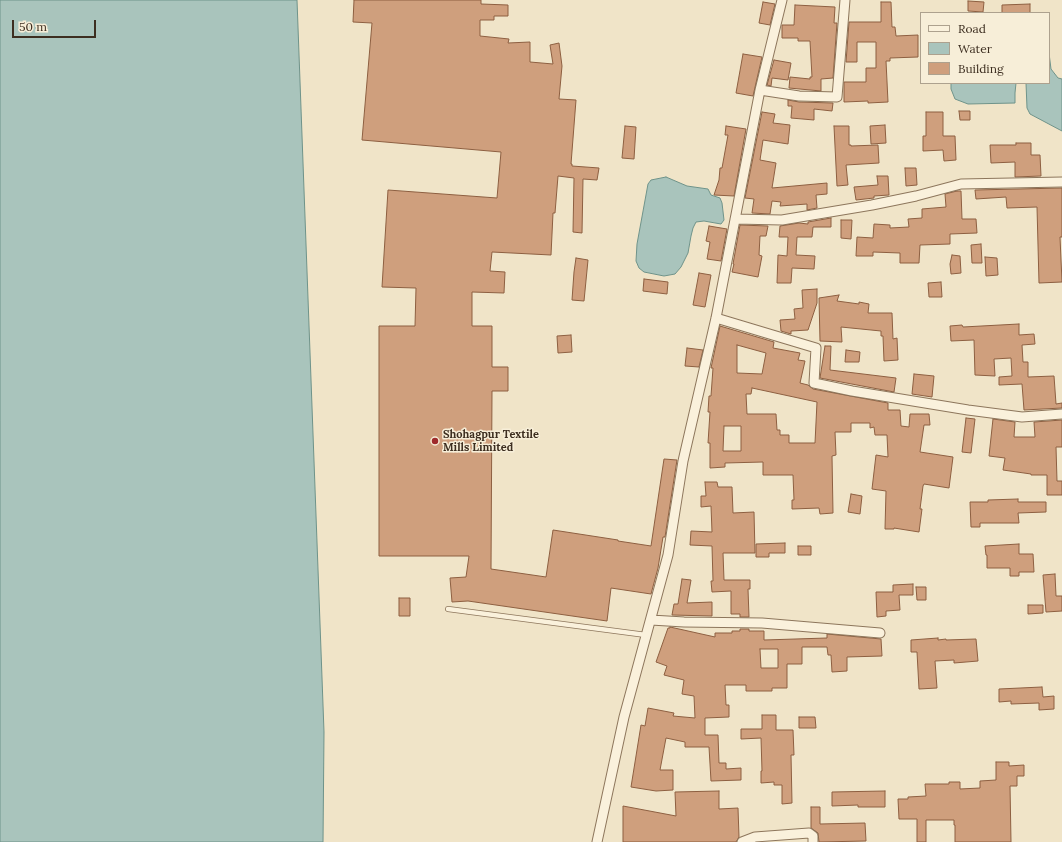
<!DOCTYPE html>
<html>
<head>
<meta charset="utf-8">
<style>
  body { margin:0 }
  #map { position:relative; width:1062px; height:842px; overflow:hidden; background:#f0e4c8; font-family:Lora,serif }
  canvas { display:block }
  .legend { position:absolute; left:920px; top:12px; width:130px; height:72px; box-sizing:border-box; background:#f7eed8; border:1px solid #ada18e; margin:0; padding:5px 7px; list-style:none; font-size:12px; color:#3d2e20 }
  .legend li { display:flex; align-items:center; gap:8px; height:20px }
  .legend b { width:20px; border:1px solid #ada18e }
  .scale { position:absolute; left:12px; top:20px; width:84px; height:18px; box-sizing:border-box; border:2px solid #3d2e20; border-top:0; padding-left:5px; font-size:12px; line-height:14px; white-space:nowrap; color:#3d2e20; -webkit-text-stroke:3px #f7eed8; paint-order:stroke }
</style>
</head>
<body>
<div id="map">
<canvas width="1062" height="842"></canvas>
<ul class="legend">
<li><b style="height:5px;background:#faf1dc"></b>Road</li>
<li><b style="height:11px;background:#a9c4bc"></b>Water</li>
<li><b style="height:11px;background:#cf9f7d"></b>Building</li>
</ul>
<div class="scale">50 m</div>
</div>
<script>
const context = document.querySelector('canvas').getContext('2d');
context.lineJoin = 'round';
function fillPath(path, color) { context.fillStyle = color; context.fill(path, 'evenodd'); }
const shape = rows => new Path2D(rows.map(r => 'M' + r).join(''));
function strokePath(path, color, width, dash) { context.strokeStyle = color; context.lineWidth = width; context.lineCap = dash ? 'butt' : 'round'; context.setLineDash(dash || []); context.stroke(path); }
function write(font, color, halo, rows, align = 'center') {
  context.font = font + ' Lora,serif'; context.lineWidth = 3; context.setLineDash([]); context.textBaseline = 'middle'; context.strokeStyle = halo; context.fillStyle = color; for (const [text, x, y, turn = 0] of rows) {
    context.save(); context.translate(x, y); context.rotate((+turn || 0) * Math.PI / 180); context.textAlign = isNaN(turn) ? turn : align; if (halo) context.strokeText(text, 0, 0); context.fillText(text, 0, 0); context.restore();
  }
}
const water = shape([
  [0,0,297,0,324,732,323,842,0,842,0,0],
  [1049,53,1051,69,1058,78,1062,79,1062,131,1030,114,1027,108,1026,83,1049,83,1049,53],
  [951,83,1016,83,1015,93,1015,103,968,104,955,99,951,89,951,83],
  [666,177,687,186,708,189,711,195,720,198,722,203,724,220,721,224,704,221,696,222,693,228,691,236,688,253,681,267,675,274,664,276,644,272,639,268,636,261,637,244,648,184,651,180,666,177]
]);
const building = shape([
  [354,0,481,0,481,4,508,5,508,16,494,16,494,20,480,20,480,36,509,39,508,43,530,42,530,62,553,64,550,45,559,43,562,66,559,99,576,100,571,164,572,164,572,166,599,168,597,180,583,179,582,233,573,232,574,178,558,176,555,213,553,213,551,255,492,252,490,271,505,272,504,293,472,292,472,326,492,326,492,367,508,367,508,391,492,391,491,569,546,577,553,530,618,540,618,541,651,546,664,459,677,460,665,537,663,537,658,568,651,594,611,588,607,621,468,601,452,602,450,578,466,577,469,556,379,556,379,326,415,326,416,288,382,287,388,190,497,198,501,152,362,140,372,23,353,22,354,0],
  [968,1,984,2,983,12,968,11,968,1],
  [763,2,775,4,770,25,759,23,763,2],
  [881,2,891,2,892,27,895,27,896,36,918,35,918,57,890,58,890,61,886,61,888,102,868,103,868,101,844,102,844,82,866,82,866,68,876,68,876,42,857,42,857,62,846,62,849,22,881,22,881,2],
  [1030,4,1030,13,1002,13,1002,5,1030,4],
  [795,5,835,7,834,23,837,23,833,78,821,79,821,91,789,88,790,77,810,79,810,77,812,77,810,41,798,41,798,38,782,38,782,25,794,25,795,5],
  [743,54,762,57,753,96,736,93,743,54],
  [774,60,791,63,788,80,772,78,771,86,767,85,774,60],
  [788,100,799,102,833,103,832,111,814,109,814,120,791,118,792,106,788,106,788,100],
  [959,111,970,111,970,120,960,120,959,111],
  [762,112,775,114,773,123,790,125,788,144,763,140,760,160,776,163,772,188,827,183,827,194,816,195,817,208,807,210,807,204,780,206,781,202,772,201,770,214,752,213,754,199,745,198,762,112],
  [926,112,943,112,943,136,955,136,956,160,944,161,943,150,923,151,923,136,926,136,926,112],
  [885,125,886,143,871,144,870,126,885,125],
  [625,126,636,127,634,159,622,158,625,126],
  [726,126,746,129,734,196,714,195,719,180,720,168,722,168,728,135,725,135,726,126],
  [834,126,849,126,849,145,851,145,851,146,878,145,879,163,846,165,848,185,837,186,834,126],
  [1016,143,1031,143,1031,155,1040,155,1041,176,1015,177,1015,162,991,163,990,145,1016,145,1016,143],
  [905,168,916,168,917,185,906,186,905,168],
  [877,176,888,176,889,195,874,196,874,198,856,200,854,187,878,185,877,176],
  [1062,188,1062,237,1060,237,1062,282,1039,283,1037,207,1007,208,1006,197,976,199,975,190,1062,188],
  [957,191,961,191,962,219,976,219,977,233,950,234,950,244,920,245,919,263,900,263,900,253,873,252,873,256,856,256,857,237,873,238,874,224,890,225,890,228,909,227,908,219,922,218,922,209,946,207,945,194,957,191],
  [831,218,831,227,813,227,812,237,797,237,796,255,815,256,814,269,792,268,791,283,777,283,778,255,787,256,788,237,779,237,780,226,799,223,808,224,808,222,831,218],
  [841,220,852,220,851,239,841,238,841,220],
  [740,225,768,226,766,236,760,236,759,255,762,256,758,277,732,272,734,264,733,264,740,225],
  [709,226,727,229,721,261,707,259,710,242,706,241,709,226],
  [981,244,982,263,972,263,971,245,981,244],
  [952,255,960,256,961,273,951,274,950,264,952,255],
  [985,257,997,258,998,275,986,276,985,257],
  [576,258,588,260,584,301,572,300,574,272,576,258],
  [699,273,711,275,705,307,693,305,699,273],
  [644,279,668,282,667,294,643,291,644,279],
  [941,282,942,297,929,297,928,283,941,282],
  [817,289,817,303,808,330,791,331,791,334,781,331,780,320,795,319,794,309,803,308,802,290,817,289],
  [839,295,837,301,859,304,859,302,869,304,868,313,892,313,893,339,897,338,898,360,884,361,883,336,881,336,881,331,841,327,842,342,820,341,819,298,839,295],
  [1019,324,1019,335,1034,334,1035,344,1022,345,1023,362,1028,362,1028,377,1054,376,1056,404,1062,403,1062,408,1024,410,1022,384,999,385,999,377,1012,376,1011,358,994,359,995,376,975,375,974,340,951,341,950,326,962,325,963,327,1019,324],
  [720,326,774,342,773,348,800,353,798,360,805,361,800,383,808,385,813,389,888,403,888,410,900,410,901,426,909,427,910,414,929,414,930,425,924,425,920,452,953,457,949,488,924,484,923,486,920,509,922,509,919,532,894,528,894,529,885,529,886,491,872,489,876,455,888,457,887,435,875,435,874,427,870,428,870,423,851,423,851,432,835,432,836,455,832,456,833,513,820,514,819,508,792,509,792,500,794,500,793,475,763,475,763,462,725,463,725,467,710,468,710,443,708,443,710,412,708,412,709,396,711,396,713,368,711,368,720,326],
  [737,345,766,353,762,374,737,373,737,345],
  [752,388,817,402,815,443,789,443,789,435,780,435,780,430,777,430,776,414,747,414,746,394,751,394,752,388],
  [724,426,741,426,741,451,723,451,724,426],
  [571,335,572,352,558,353,557,336,571,335],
  [825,346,831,346,830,370,896,378,894,392,820,378,825,346],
  [687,348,703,350,699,367,685,366,687,348],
  [846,350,860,352,859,362,845,362,846,350],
  [914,374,934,376,932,397,912,394,914,374],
  [966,418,975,419,971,453,962,452,966,418],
  [993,419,1015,422,1014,437,1035,437,1034,422,1062,420,1062,447,1056,447,1057,481,1062,481,1062,495,1047,495,1047,475,1031,475,1031,474,1003,470,1005,458,989,456,993,419],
  [705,482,717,482,718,487,732,487,733,513,754,512,755,553,723,553,724,580,750,580,750,589,748,589,749,617,740,617,740,614,731,614,731,591,712,592,711,581,713,581,712,546,690,545,691,531,712,532,711,506,701,507,701,496,706,496,705,482],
  [851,494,862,496,860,514,848,512,851,494],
  [1018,499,1018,502,1046,502,1046,512,1018,513,1019,523,980,523,980,527,971,527,970,502,988,502,988,500,1018,499],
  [785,543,785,553,769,553,769,557,756,557,756,544,785,543],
  [1019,544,1019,554,1033,554,1034,572,1019,572,1019,576,1010,576,1010,568,987,568,987,555,986,555,985,546,1019,544],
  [798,546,811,546,811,555,798,555,798,546],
  [1055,574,1056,596,1062,596,1062,611,1046,612,1043,575,1055,574],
  [682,579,691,580,687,603,712,602,712,616,672,615,674,604,678,604,682,579],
  [913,584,913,595,899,595,900,610,886,611,886,616,877,617,876,592,893,592,893,585,913,584],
  [916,587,926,587,926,600,917,600,916,587],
  [399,598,410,598,410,616,399,616,399,598],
  [1028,605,1043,605,1043,613,1028,614,1028,605],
  [670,627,715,637,715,633,732,633,732,631,740,631,740,629,749,629,749,631,764,631,764,640,827,638,827,634,881,639,882,656,847,657,847,671,832,672,831,655,828,655,827,647,802,647,802,664,787,664,787,688,772,688,772,691,746,691,746,685,725,685,726,705,729,705,729,717,705,718,705,735,718,735,719,763,726,763,726,769,741,768,741,780,711,781,709,747,685,747,685,742,666,738,660,770,673,770,673,790,656,791,631,787,641,725,645,726,648,708,674,713,673,716,695,718,694,696,682,694,684,680,664,675,667,666,656,662,668,628,670,628,670,627],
  [760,649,778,649,778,668,761,668,760,649],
  [938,638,938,640,946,639,946,640,976,639,978,661,954,663,954,660,935,661,937,688,919,689,917,652,911,652,911,640,938,638],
  [1042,687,1043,697,1054,696,1054,709,1039,710,1039,703,1011,704,1011,701,999,702,999,689,1042,687],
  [762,715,776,715,776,730,793,730,794,755,791,755,792,803,782,804,782,785,774,785,774,782,761,783,761,771,762,771,761,738,741,739,741,729,762,729,762,715],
  [799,717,815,717,816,728,799,728,799,717],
  [996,762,1009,762,1009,766,1024,765,1024,776,1017,776,1017,786,1010,786,1011,842,955,842,955,825,954,825,954,820,926,820,926,842,917,842,917,819,899,819,898,799,908,799,908,797,926,796,925,784,949,784,949,782,960,782,960,789,980,788,980,781,996,780,996,762],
  [719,791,719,809,738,808,739,837,736,842,623,842,623,806,676,816,675,792,719,791],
  [885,791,885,807,858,807,858,805,832,806,832,792,885,791],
  [811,807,820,807,820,824,865,823,866,841,819,842,818,833,811,828,811,807]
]);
const service = shape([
  [448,609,646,635]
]);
const minor = shape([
  [760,90,799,96,837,97,845,0],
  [735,219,782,220,872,205,916,196,961,184,1062,182],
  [716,318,816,348,814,383,852,391,968,410,1022,417,1062,414],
  [651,620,684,622,762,623,880,633],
  [597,842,624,717,668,555,683,461,716,318,760,90,782,0],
  [742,842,755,837,809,833,813,836,813,842]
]);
const markers = [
  [435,441,4,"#9e2a2b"]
];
const poiNames = [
  ["Shohagpur Textile",443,435],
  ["Mills Limited",443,448]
];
fillPath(water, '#a9c4bc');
strokePath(water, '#6f938a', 1);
fillPath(building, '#cf9f7d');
strokePath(building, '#8d5f41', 1);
strokePath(service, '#8d765c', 6);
strokePath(minor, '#8d765c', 11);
strokePath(service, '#faf1dc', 4.5);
strokePath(minor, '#faf1dc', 9);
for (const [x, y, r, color] of markers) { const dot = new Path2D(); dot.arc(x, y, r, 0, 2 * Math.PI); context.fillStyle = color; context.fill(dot); strokePath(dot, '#f7eed8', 1.5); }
write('bold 11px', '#3d2e20', '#f7eed8', poiNames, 'left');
</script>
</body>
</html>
